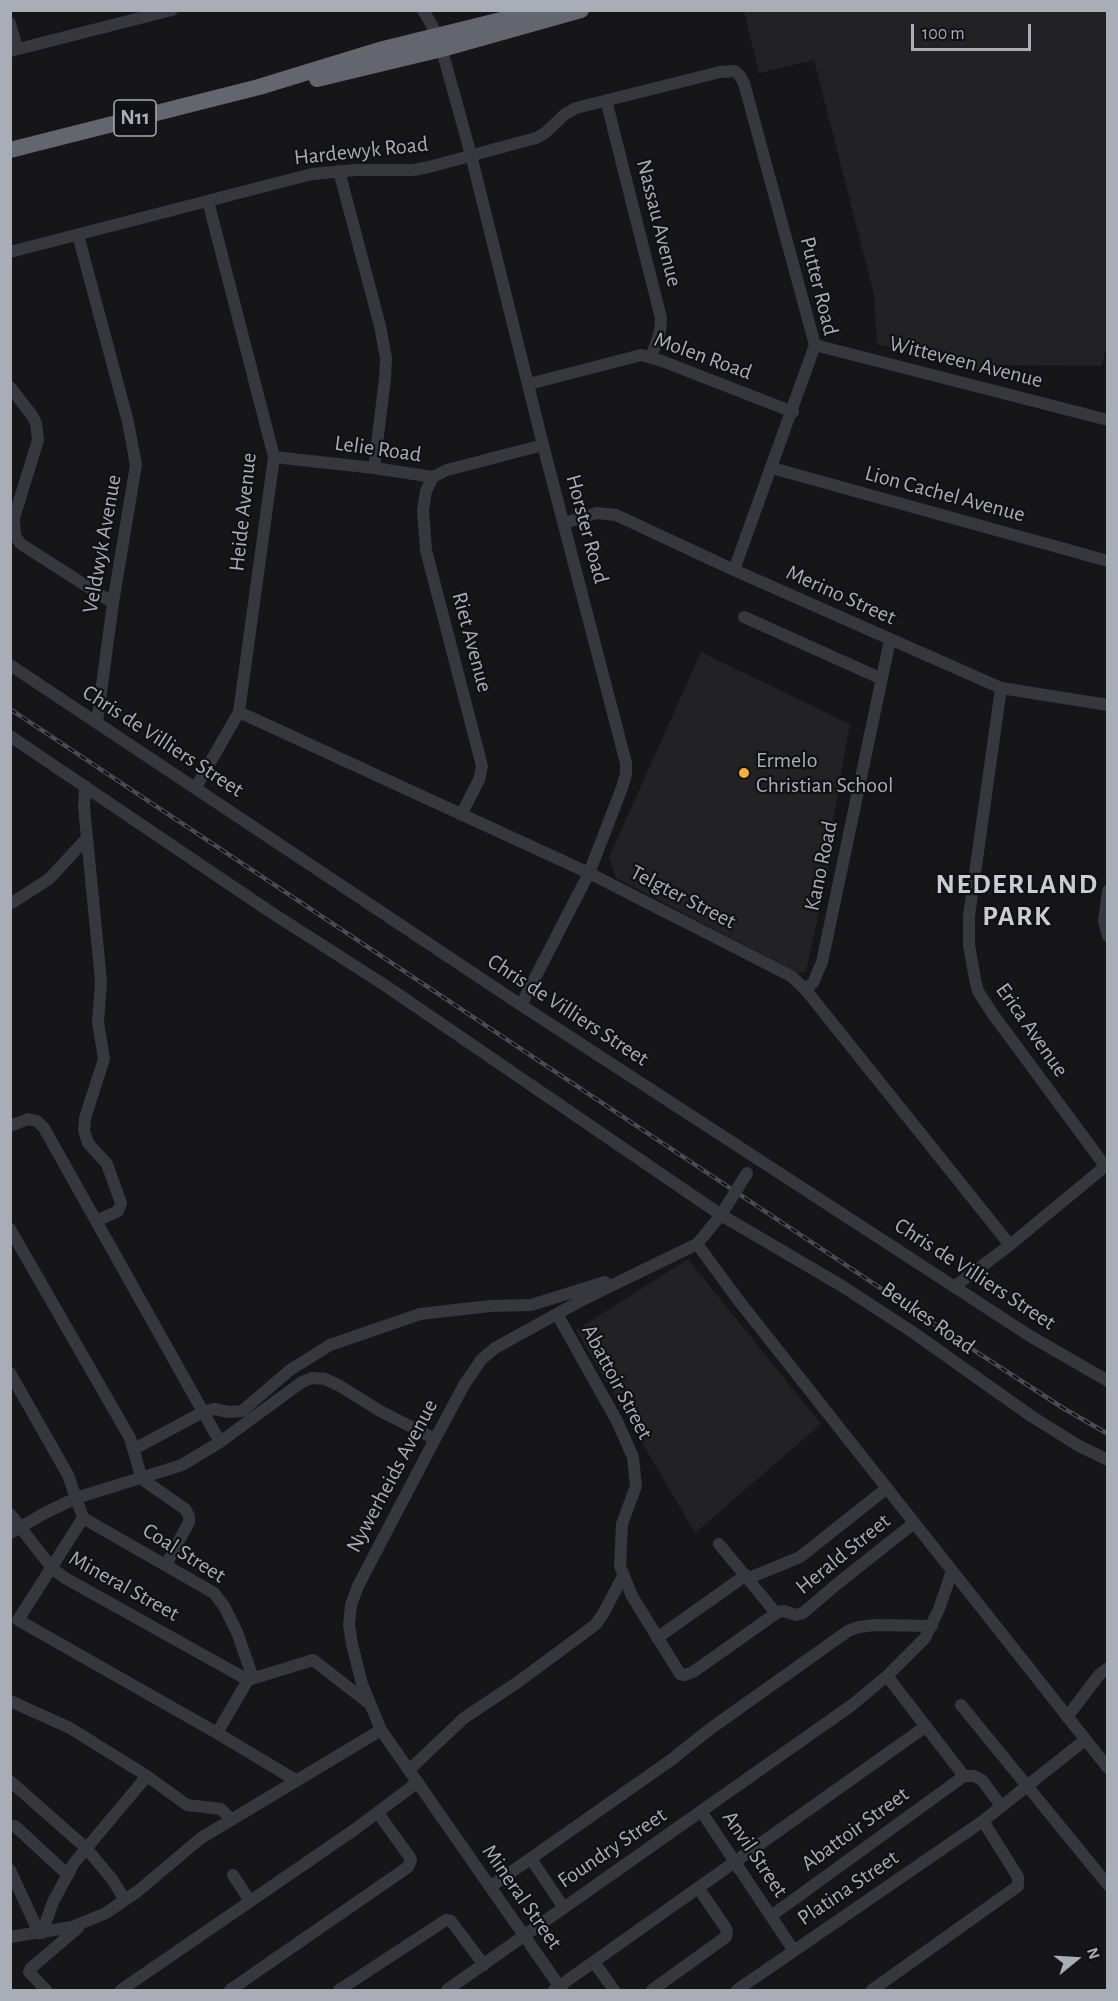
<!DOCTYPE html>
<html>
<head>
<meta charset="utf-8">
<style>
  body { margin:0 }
  #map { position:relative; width:1118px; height:2001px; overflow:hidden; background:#161618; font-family:"Alegreya Sans",sans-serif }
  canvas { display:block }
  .frame { position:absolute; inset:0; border:12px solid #a8adb8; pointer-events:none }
  .north { position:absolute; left:1046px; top:1929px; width:60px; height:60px; -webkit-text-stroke:4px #111113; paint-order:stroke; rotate:72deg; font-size:16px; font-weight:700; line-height:24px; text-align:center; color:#a8adb8 }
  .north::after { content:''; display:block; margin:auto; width:21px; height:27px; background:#a8adb8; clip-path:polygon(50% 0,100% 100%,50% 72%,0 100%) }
  .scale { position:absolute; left:911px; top:24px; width:120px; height:27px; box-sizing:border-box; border:3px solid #a8adb8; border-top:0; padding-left:8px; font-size:18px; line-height:21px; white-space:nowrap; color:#a8adb8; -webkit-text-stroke:4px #111113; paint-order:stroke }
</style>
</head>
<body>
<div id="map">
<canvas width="1118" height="2001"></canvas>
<div class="frame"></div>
<div class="north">N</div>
<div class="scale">100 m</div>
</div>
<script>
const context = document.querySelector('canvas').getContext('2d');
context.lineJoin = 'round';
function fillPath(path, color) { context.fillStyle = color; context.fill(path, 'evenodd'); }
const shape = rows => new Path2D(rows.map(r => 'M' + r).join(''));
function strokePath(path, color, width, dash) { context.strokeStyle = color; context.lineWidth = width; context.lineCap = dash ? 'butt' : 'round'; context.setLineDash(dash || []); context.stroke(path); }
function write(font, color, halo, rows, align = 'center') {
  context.font = font + ' "Alegreya Sans",sans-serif'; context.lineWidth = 4.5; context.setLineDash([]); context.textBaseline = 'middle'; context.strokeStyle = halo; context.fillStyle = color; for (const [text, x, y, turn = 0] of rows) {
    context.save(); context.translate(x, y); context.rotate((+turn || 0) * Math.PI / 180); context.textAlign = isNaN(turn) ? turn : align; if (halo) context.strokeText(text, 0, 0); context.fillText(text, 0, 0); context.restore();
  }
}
const built = shape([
  [744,11,1107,11,1108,334,1102,366,1002,365,984,372,877,344,874,295,814,60,759,73],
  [701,652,850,724,833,821,838,822,806,972,798,973,616,878,609,857],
  [688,1259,821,1424,695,1533,576,1330]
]);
const minor = shape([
  [423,10,438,36,471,155,543,445,626,763,626,774,622,788,589,873,521,1005],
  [10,23,17,49],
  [10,51,172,10],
  [606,100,661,318,660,332,651,357],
  [339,171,380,326,386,358,385,379,374,468],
  [78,235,128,422,136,465,113,603,97,722],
  [10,252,312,174,356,170,413,170,429,167,536,138,545,133,565,114,576,108,720,72,735,71,740,76,744,83,815,345,734,570],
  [815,345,1108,420],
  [529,384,641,355,662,361,793,412],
  [10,387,31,414,36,423,38,440,14,518,15,536,21,544,113,603],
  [274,457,374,468,433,477,447,470,543,445],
  [772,468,1108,561],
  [433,477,426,491,423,510,426,550,482,766,479,780,461,815],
  [564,523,597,513,616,515,734,570,1001,688,1108,705],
  [744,617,882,679],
  [10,665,521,1005,1030,1336,1108,1381],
  [1001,688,969,916,969,945,975,979,978,991,992,1013,1105,1166],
  [239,712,589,873,791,976,805,989,1010,1245],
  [10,736,269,911,386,986,721,1215,842,1286,914,1333,1031,1416,1079,1446,1108,1460],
  [85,786,84,807,101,981,98,1022,104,1059,85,1118,84,1130,88,1143,107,1164,121,1203,118,1211,96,1221],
  [196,787,239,712,274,457,208,201],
  [1108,891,1104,921,1108,936],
  [10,904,49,879,87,838],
  [805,989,813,983,822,962,890,640],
  [10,1126,28,1119,37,1121,44,1128,220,1442],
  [10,1229,130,1438,142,1479],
  [697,1244,739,1301,1108,1768],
  [954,1287,1010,1245,1108,1164],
  [557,1314,617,1421,633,1457,636,1486,622,1524,620,1566,632,1596,680,1674,685,1675,693,1672,778,1612,784,1611,796,1615,803,1613,837,1584,914,1523],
  [10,1373,68,1475,83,1518,18,1620,217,1733,297,1781],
  [134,1449,203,1412,214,1409,229,1412,242,1411,290,1370,330,1345,420,1314,490,1306,531,1305,605,1282],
  [142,1479,185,1509,189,1516,189,1522,166,1565],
  [10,1514,52,1568,65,1578,248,1680,217,1733],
  [83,1518,214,1593,224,1606,237,1632,253,1678],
  [10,1533,45,1513,76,1498,182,1465,220,1442,302,1382,312,1378,325,1379,340,1386,380,1411,435,1439],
  [719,1544,776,1613],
  [749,1578,800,1557,887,1488],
  [657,1638,746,1575],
  [887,1676,964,1776,974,1776,982,1780,1001,1806],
  [248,1680,313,1660,370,1704],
  [10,1701,70,1728,147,1776,187,1805,221,1809,232,1820],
  [961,1705,1108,1885],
  [1067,1717,1099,1675,1108,1668],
  [409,1770,464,1718,518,1682,595,1625,603,1614,623,1576],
  [10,1781,86,1848,112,1879,125,1900],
  [701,1811,794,1951],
  [15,1826,68,1875],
  [531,1859,564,1908],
  [10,1870,39,1933],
  [233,1875,250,1901],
  [490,1887,671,1760,710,1729,848,1631,859,1627,874,1625,932,1626],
  [771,1916,964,1776],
  [42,1933,53,1902,74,1863,147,1776],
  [10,1937,72,1927,106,1913,138,1891,201,1838,381,1730],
  [594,1962,614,1990],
  [46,1990,29,1972,31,1968,78,1928],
  [121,1990,354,1830,418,1782],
  [230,1990,408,1867,411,1860,409,1856,378,1813],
  [339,1990,446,1920,451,1921,484,1965],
  [447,1990,852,1705,887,1676,925,1638,939,1609,952,1571],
  [554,1990,925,1727],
  [562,1990,381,1730,362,1684,352,1644,349,1625,351,1605,358,1586,435,1439,464,1385,481,1360,495,1348,584,1299,697,1244,721,1215],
  [652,1990,726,1937,727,1931,725,1927,699,1889],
  [737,1990,983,1821,1085,1740],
  [872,1990,1018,1886,1018,1877,983,1821]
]);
const highway = shape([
  [317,79,442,49,581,10],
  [10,150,259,87,383,49,542,10]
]);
const rail = shape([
  [10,709,969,1347,1063,1408,1108,1434]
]);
const minorBridge = shape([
  [721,1215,747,1173]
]);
const markers = [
  [744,773,6,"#f2b134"]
];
const shields = [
  [135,118,42]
];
const shieldNames = [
  ["N11",135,118]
];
const streetNames = [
  ["Hardewyk Road",361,151,-6],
  ["Nassau Avenue",659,223,76],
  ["Putter Road",819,286,76],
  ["Molen Road",703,356,20],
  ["Witteveen Avenue",966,362,14],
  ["Lelie Road",378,449,8],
  ["Lion Cachel Avenue",945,494,15],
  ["Heide Avenue",243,512,-84],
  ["Horster Road",587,529,75],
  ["Veldwyk Avenue",102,544,-80],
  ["Merino Street",841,595,24],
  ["Riet Avenue",472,642,75],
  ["Chris de Villiers Street",163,741,33],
  ["Kano Road",821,866,-78],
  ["Telgter Street",683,897,27],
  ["Chris de Villiers Street",568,1010,33],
  ["Erica Avenue",1032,1030,55],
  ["Chris de Villiers Street",975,1274,33],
  ["Beukes Road",928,1318,35],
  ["Abattoir Street",617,1382,62],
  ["Nywerheids Avenue",392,1476,-62],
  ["Coal Street",184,1553,32],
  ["Herald Street",843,1554,-39],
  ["Mineral Street",124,1586,29],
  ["Abattoir Street",855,1829,-36],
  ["Foundry Street",612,1848,-34],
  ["Anvil Street",755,1854,56],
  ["Platina Street",848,1888,-34],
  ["Mineral Street",522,1897,55]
];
const poiNames = [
  ["Ermelo",756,760],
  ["Christian School",756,785]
];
const districtNames = [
  ["NEDERLAND",1017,885],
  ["PARK",1017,917]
];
fillPath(built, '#222225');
strokePath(minor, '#37383d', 12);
strokePath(highway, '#63666e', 16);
strokePath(rail, '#4a4c52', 4.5);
strokePath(rail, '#111113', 2, [7]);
strokePath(minorBridge, '#37383d', 12);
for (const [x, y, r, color] of markers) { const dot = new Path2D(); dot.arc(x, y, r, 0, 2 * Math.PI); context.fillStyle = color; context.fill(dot); strokePath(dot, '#111113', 2); }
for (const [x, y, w] of shields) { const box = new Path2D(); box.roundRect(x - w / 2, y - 18, w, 36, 4.5); context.fillStyle = '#111113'; context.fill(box); strokePath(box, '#a8adb8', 1.5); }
write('bold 21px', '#a8adb8', null, shieldNames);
write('22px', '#a8adb8', '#111113', streetNames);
write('22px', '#a8adb8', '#111113', poiNames, 'left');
context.letterSpacing = '1.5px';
write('bold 28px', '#c9ccd4', '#111113', districtNames);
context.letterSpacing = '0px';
</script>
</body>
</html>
